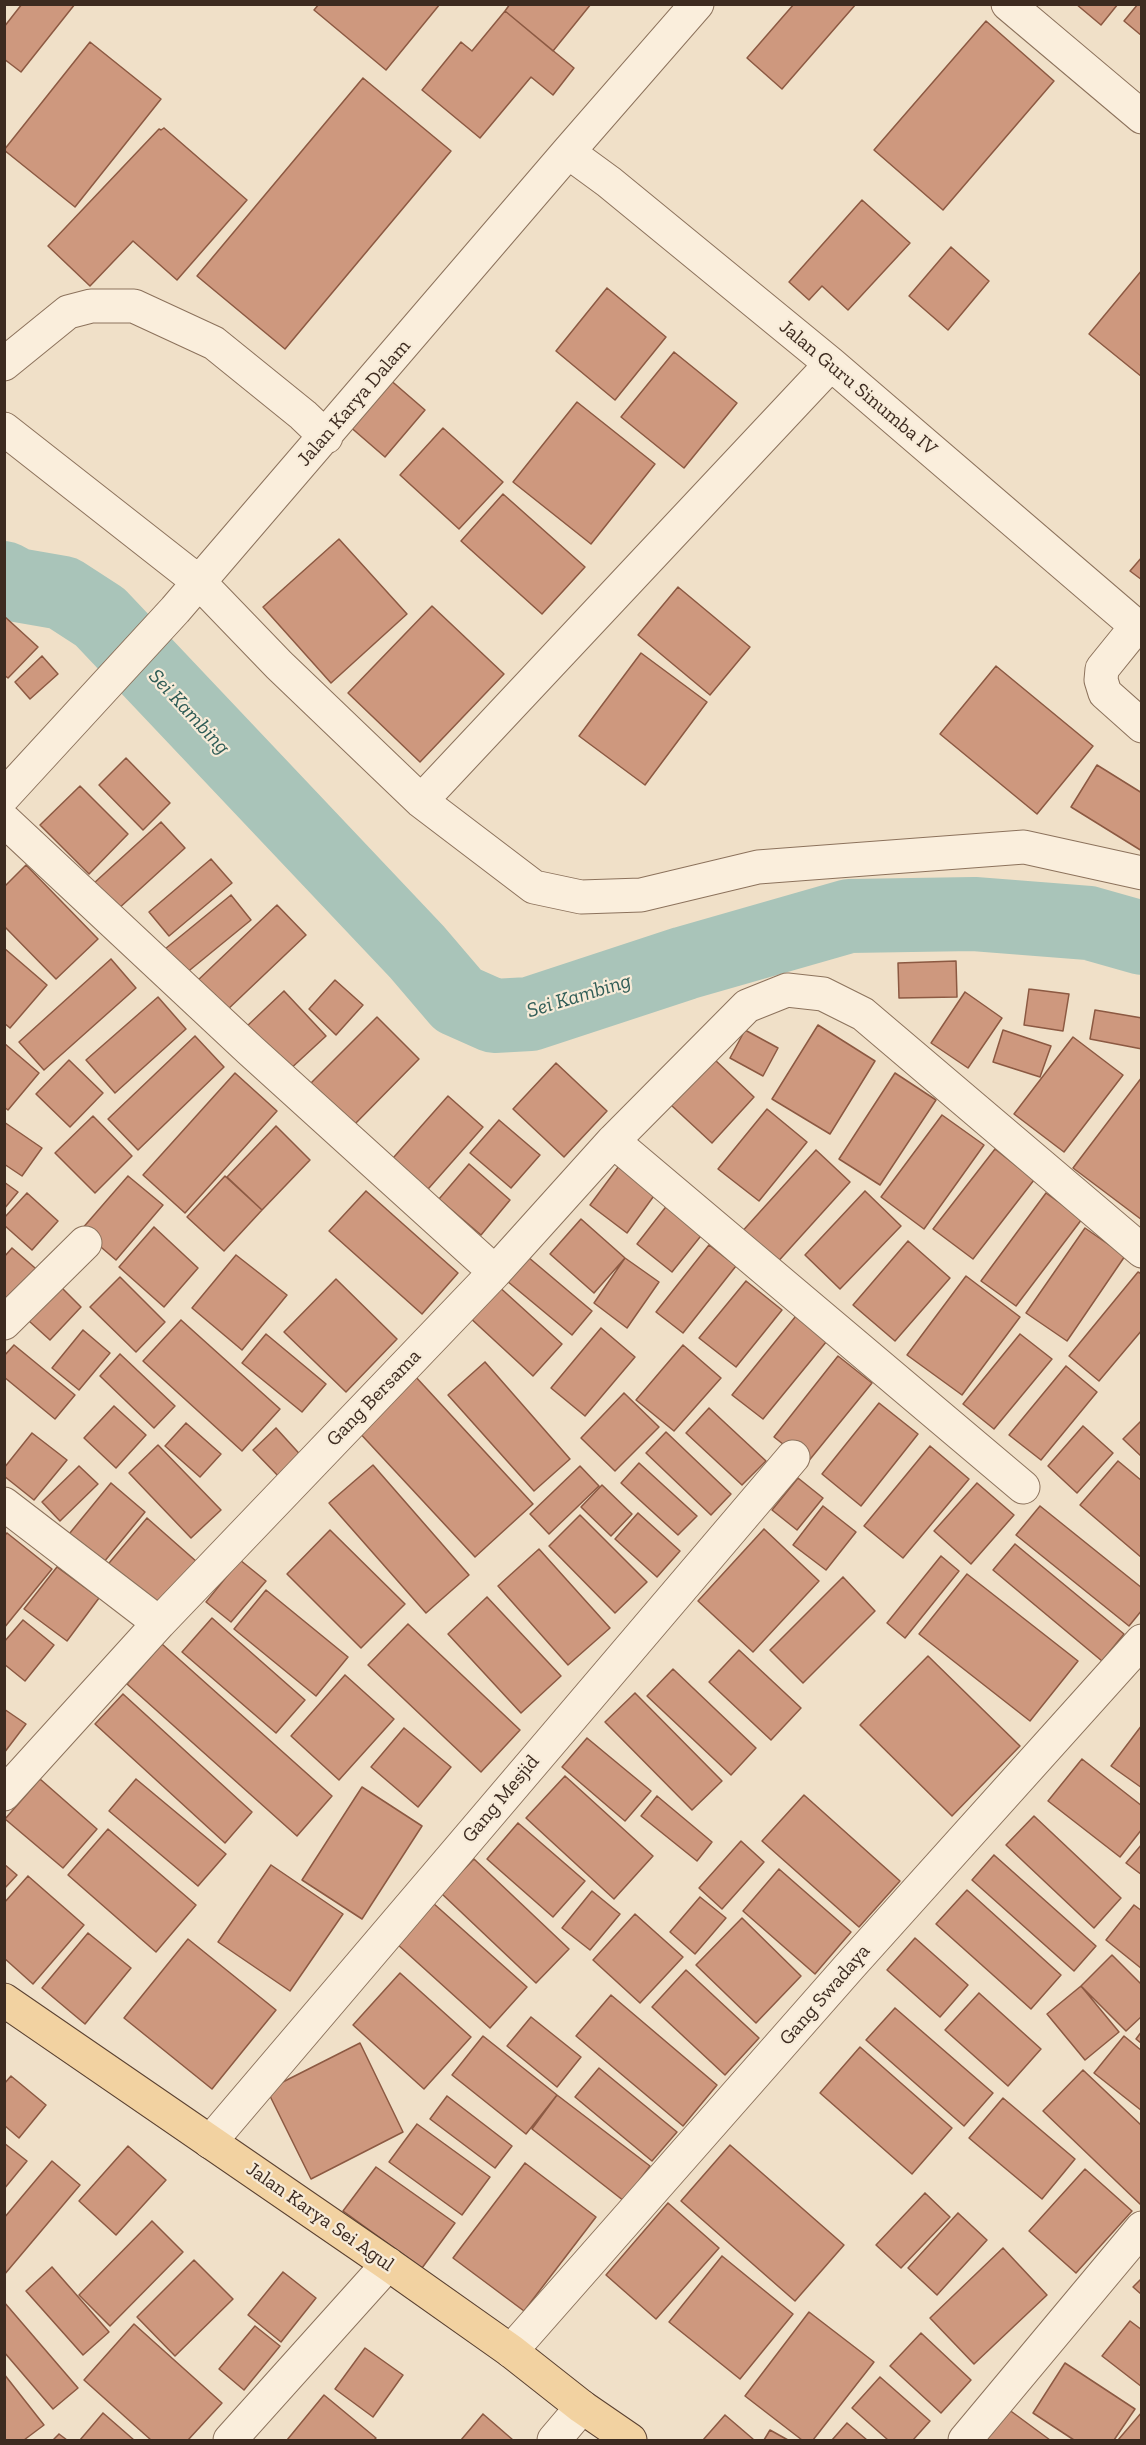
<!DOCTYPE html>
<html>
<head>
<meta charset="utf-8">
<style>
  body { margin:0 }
  #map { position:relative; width:1146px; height:2445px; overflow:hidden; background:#f0e0c8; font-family:"Zilla Slab",serif }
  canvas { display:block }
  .frame { position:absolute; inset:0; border:6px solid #3d2b20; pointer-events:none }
</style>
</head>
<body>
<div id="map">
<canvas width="1146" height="2445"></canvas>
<div class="frame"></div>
</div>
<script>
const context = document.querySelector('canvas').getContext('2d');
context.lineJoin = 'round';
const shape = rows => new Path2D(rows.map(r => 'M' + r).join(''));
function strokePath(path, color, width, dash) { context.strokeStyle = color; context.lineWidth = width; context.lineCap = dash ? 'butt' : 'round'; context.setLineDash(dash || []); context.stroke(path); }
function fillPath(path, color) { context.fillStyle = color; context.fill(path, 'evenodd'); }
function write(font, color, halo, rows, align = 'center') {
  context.font = font + ' "Zilla Slab",serif'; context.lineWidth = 4.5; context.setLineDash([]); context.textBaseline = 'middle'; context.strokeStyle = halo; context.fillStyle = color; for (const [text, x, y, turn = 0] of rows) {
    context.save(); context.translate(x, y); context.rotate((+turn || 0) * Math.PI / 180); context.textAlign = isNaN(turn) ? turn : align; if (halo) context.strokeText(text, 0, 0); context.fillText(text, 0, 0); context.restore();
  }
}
const river = shape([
  [4,578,17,585,63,593,100,617,417,952,458,1000,494,1016,530,1014,685,963,849,916,974,914,1089,923,1142,938]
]);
const building = shape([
  [22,4,75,4,21,72,4,59,4,27,22,4],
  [319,4,440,4,386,70,314,10,319,4],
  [510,4,591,4,553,51,505,11,510,4],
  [794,4,856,4,782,89,747,58,794,4],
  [1076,4,1118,4,1101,25,1076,4],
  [1138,4,1142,4,1142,36,1124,21,1138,4],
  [505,11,574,68,553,95,531,77,480,138,422,90,461,42,472,51,505,11],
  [986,21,1054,81,943,210,874,150,986,21],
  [90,42,161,99,75,207,4,150,90,42],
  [363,78,451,151,285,349,197,276,363,78],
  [164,128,247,200,177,280,133,241,90,286,48,246,159,129,161,130,164,128],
  [862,200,910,243,848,310,822,286,809,300,789,282,862,200],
  [951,247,989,281,948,330,909,296,951,247],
  [1142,270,1142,377,1089,334,1142,270],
  [607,288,666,337,615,400,556,351,607,288],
  [674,352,737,403,684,468,621,417,674,352],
  [388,378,425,410,385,457,348,425,388,378],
  [577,402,655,464,591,544,513,482,577,402],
  [443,428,503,482,459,529,400,475,443,428],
  [503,494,585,567,542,614,461,541,503,494],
  [339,539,407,614,331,683,263,607,339,539],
  [1142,557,1142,580,1130,571,1142,557],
  [678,587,750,647,710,695,638,635,678,587],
  [432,606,504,674,420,762,348,693,432,606],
  [4,616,38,647,8,678,4,675,4,616],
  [641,653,707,702,645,785,579,736,641,653],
  [42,656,58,674,30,699,15,682,42,656],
  [996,666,1093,746,1037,814,940,734,996,666],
  [126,758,170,803,143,830,99,785,126,758],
  [1097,765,1142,793,1142,851,1071,807,1097,765],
  [80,786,128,834,89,874,40,825,80,786],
  [161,822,185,848,117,910,93,884,161,822],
  [211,859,232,883,169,936,149,912,211,859],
  [26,865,98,939,56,979,4,926,4,887,26,865],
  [231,895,251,920,185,974,165,949,231,895],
  [277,905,306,935,225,1012,196,982,277,905],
  [4,948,47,985,10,1028,4,1023,4,948],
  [111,959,136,988,44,1070,19,1042,111,959],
  [956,961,957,997,899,998,898,963,956,961],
  [335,980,363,1005,336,1035,309,1009,335,980],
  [1029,989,1069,994,1063,1031,1024,1025,1029,989],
  [284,991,326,1036,287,1072,245,1028,284,991],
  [965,992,1002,1018,968,1068,931,1043,965,992],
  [158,997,186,1029,115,1093,86,1060,158,997],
  [1095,1010,1142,1018,1142,1049,1090,1039,1095,1010],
  [377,1017,419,1059,351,1128,308,1086,377,1017],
  [818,1025,875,1061,830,1134,772,1099,818,1025],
  [745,1030,778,1048,763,1076,730,1058,745,1030],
  [1003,1030,1051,1046,1040,1077,993,1062,1003,1030],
  [195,1036,224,1067,138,1150,108,1119,195,1036],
  [1073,1037,1123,1075,1064,1152,1014,1114,1073,1037],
  [4,1043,39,1073,8,1110,4,1107,4,1043],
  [714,1059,754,1097,712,1143,671,1105,714,1059],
  [69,1060,103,1093,70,1127,36,1094,69,1060],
  [556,1063,607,1111,564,1157,513,1109,556,1063],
  [235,1073,277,1111,185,1213,143,1175,235,1073],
  [895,1073,936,1100,880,1185,839,1159,895,1073],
  [1142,1077,1142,1220,1073,1168,1142,1077],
  [448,1096,483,1127,421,1197,386,1166,448,1096],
  [767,1109,807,1142,759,1201,718,1169,767,1109],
  [942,1115,984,1145,924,1229,881,1197,942,1115],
  [93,1116,132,1156,95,1193,55,1153,93,1116],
  [499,1120,540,1155,511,1188,470,1153,499,1120],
  [4,1122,42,1148,22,1176,4,1164,4,1122],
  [276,1126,310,1160,262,1210,227,1177,276,1126],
  [995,1149,1034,1180,973,1259,933,1229,995,1149],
  [816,1150,850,1182,774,1266,739,1235,816,1150],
  [469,1164,510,1200,481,1235,439,1199,469,1164],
  [619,1166,656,1193,627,1233,590,1205,619,1166],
  [128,1176,163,1205,116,1260,81,1230,128,1176],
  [225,1176,262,1210,224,1251,187,1217,225,1176],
  [4,1182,18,1192,4,1209,4,1182],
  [366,1191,458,1273,422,1314,329,1231,366,1191],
  [865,1191,901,1226,840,1289,805,1255,865,1191],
  [27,1193,58,1221,32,1250,4,1225,4,1218,27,1193],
  [1046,1193,1082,1219,1016,1306,981,1281,1046,1193],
  [672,1199,708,1227,672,1272,637,1244,672,1199],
  [581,1219,625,1258,594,1293,550,1254,581,1219],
  [154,1227,198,1268,164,1307,119,1267,154,1227],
  [1085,1228,1125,1256,1067,1341,1026,1313,1085,1228],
  [908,1241,950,1278,895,1341,853,1305,908,1241],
  [709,1245,736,1266,683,1333,656,1312,709,1245],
  [12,1248,42,1274,5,1316,4,1257,12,1248],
  [236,1255,287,1295,242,1350,192,1308,236,1255],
  [528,1257,592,1311,572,1335,507,1281,528,1257],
  [625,1258,659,1282,627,1328,594,1303,625,1258],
  [1138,1272,1142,1274,1142,1330,1099,1381,1069,1356,1138,1272],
  [966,1276,1020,1317,962,1395,907,1355,966,1276],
  [120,1277,165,1322,136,1352,90,1307,120,1277],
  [336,1279,397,1339,346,1392,284,1332,336,1279],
  [746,1281,782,1310,736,1367,699,1338,746,1281],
  [496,1284,562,1344,533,1376,467,1315,496,1284],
  [61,1287,81,1307,50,1340,29,1321,61,1287],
  [800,1311,831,1336,763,1419,732,1395,800,1311],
  [181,1320,280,1409,242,1451,143,1361,181,1320],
  [601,1328,635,1357,585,1416,551,1388,601,1328],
  [83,1330,110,1353,79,1390,52,1368,83,1330],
  [266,1334,326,1384,302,1412,242,1363,266,1334],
  [1020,1334,1052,1359,994,1429,963,1404,1020,1334],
  [14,1345,75,1395,55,1419,4,1377,4,1356,14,1345],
  [683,1345,721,1378,674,1431,636,1400,683,1345],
  [120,1354,175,1406,154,1428,100,1376,120,1354],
  [838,1356,872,1383,807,1463,774,1437,838,1356],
  [485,1362,570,1459,534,1491,448,1395,485,1362],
  [1066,1366,1097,1392,1041,1460,1009,1435,1066,1366],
  [414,1375,533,1504,475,1557,356,1429,414,1375],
  [624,1393,659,1427,615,1471,581,1438,624,1393],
  [879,1403,918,1434,861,1506,822,1474,879,1403],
  [114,1406,146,1435,116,1468,84,1438,114,1406],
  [709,1408,766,1461,742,1485,686,1433,709,1408],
  [1142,1420,1142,1457,1123,1439,1142,1420],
  [186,1423,221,1454,200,1477,165,1446,186,1423],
  [1083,1426,1113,1453,1077,1493,1048,1466,1083,1426],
  [276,1428,306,1461,284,1482,253,1450,276,1428],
  [666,1432,731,1494,711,1515,646,1453,666,1432],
  [32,1433,67,1460,34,1500,4,1476,4,1468,32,1433],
  [158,1445,221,1510,191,1538,129,1473,158,1445],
  [930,1446,969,1479,903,1558,864,1526,930,1446],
  [1118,1461,1142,1481,1142,1558,1080,1505,1118,1461],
  [639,1463,697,1516,678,1535,621,1483,639,1463],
  [373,1465,469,1575,426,1613,329,1503,373,1465],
  [79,1466,98,1484,60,1521,42,1502,79,1466],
  [580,1466,599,1486,549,1534,530,1514,580,1466],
  [798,1478,823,1498,797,1530,772,1510,798,1478],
  [111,1483,145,1512,99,1568,65,1539,111,1483],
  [977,1483,1014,1515,971,1564,934,1531,977,1483],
  [602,1485,632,1514,611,1536,581,1507,602,1485],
  [823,1506,856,1532,826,1570,793,1545,823,1506],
  [1040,1506,1142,1588,1142,1610,1129,1626,1016,1535,1040,1506],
  [638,1513,680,1551,657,1577,615,1539,638,1513],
  [580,1515,647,1582,615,1613,549,1546,580,1515],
  [147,1518,197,1562,153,1612,104,1569,147,1518],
  [764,1529,819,1581,753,1652,698,1601,764,1529],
  [330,1530,405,1604,361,1648,287,1574,330,1530],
  [7,1533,52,1569,4,1628,4,1536,7,1533],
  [1015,1544,1124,1634,1102,1661,993,1570,1015,1544],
  [539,1549,610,1628,568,1665,498,1586,539,1549],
  [941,1556,959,1571,905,1638,887,1623,941,1556],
  [240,1560,266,1581,231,1622,206,1602,240,1560],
  [57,1567,99,1598,67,1641,24,1609,57,1567],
  [967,1574,1078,1661,1030,1721,919,1634,967,1574],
  [843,1577,875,1611,803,1683,770,1650,843,1577],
  [266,1590,348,1657,316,1696,234,1629,266,1590],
  [487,1597,561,1676,521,1713,448,1634,487,1597],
  [212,1618,305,1700,276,1733,182,1652,212,1618],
  [23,1620,54,1645,25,1681,4,1664,4,1642,23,1620],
  [408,1624,520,1730,481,1772,368,1665,408,1624],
  [162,1644,332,1796,297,1836,127,1684,162,1644],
  [739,1650,801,1708,771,1740,709,1682,739,1650],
  [928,1656,1020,1746,952,1816,860,1725,928,1656],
  [673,1669,756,1748,731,1775,647,1696,673,1669],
  [345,1675,394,1719,339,1780,291,1736,345,1675],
  [635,1693,722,1781,692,1810,605,1722,635,1693],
  [123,1694,252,1812,225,1843,95,1724,123,1694],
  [4,1709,26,1724,4,1753,4,1709],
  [1142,1725,1142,1788,1111,1766,1142,1725],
  [404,1728,451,1767,418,1807,371,1767,404,1728],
  [587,1738,651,1791,625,1821,562,1767,587,1738],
  [1082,1759,1142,1806,1142,1829,1120,1857,1048,1801,1082,1759],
  [565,1776,653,1856,614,1899,526,1818,565,1776],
  [40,1779,97,1829,63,1868,5,1819,40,1779],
  [136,1779,226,1854,198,1886,109,1811,136,1779],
  [362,1787,422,1826,362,1919,302,1880,362,1787],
  [804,1795,900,1881,859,1927,762,1841,804,1795],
  [657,1796,712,1842,697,1861,641,1816,657,1796],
  [1034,1816,1121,1898,1094,1928,1006,1845,1034,1816],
  [518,1823,585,1881,553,1917,487,1859,518,1823],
  [108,1829,196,1905,156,1952,68,1875,108,1829],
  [741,1841,764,1862,722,1909,699,1888,741,1841],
  [1142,1844,1142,1875,1126,1863,1142,1844],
  [994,1855,1096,1946,1074,1971,972,1880,994,1855],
  [474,1859,569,1949,536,1983,441,1893,474,1859],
  [4,1864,17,1875,4,1889,4,1864],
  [271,1865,343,1914,290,1991,218,1942,271,1865],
  [779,1869,851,1932,815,1974,743,1911,779,1869],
  [28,1876,84,1925,33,1984,4,1958,4,1903,28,1876],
  [967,1890,1061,1975,1031,2009,936,1924,967,1890],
  [592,1891,620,1914,590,1950,562,1928,592,1891],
  [700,1897,726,1918,695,1954,670,1932,700,1897],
  [433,1903,527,1987,490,2028,397,1944,433,1903],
  [1134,1905,1142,1911,1142,1969,1106,1940,1134,1905],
  [635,1914,683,1957,640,2003,593,1960,635,1914],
  [742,1918,801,1976,756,2023,696,1965,742,1918],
  [88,1933,131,1968,85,2024,42,1988,88,1933],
  [915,1938,968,1985,940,2017,887,1970,915,1938],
  [188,1939,276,2010,212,2089,124,2018,188,1939],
  [1112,1955,1142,1985,1142,2016,1126,2031,1081,1986,1112,1955],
  [686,1970,759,2038,725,2075,652,2007,686,1970],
  [400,1973,471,2037,424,2089,353,2025,400,1973],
  [1081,1986,1119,2032,1085,2060,1047,2014,1081,1986],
  [979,1993,1041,2049,1008,2086,945,2030,979,1993],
  [611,1995,717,2085,683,2126,576,2036,611,1995],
  [895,2008,993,2093,964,2126,866,2040,895,2008],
  [531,2017,581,2057,557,2087,507,2046,531,2017],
  [1142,2031,1142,2044,1136,2039,1142,2031],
  [483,2036,557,2095,526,2134,452,2075,483,2036],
  [1124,2036,1142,2051,1142,2111,1094,2073,1124,2036],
  [360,2043,403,2132,311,2179,267,2090,360,2043],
  [860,2047,952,2128,912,2174,820,2093,860,2047],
  [599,2068,677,2132,652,2161,575,2097,599,2068],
  [1083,2070,1142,2126,1141,2205,1043,2111,1083,2070],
  [11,2076,46,2105,19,2138,4,2125,4,2084,11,2076],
  [557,2095,650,2166,624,2201,532,2129,557,2095],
  [447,2096,512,2146,495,2168,430,2119,447,2096],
  [1003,2098,1075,2159,1042,2199,969,2138,1003,2098],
  [417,2124,490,2177,462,2215,389,2162,417,2124],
  [4,2143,27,2161,4,2189,4,2143],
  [730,2145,844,2245,795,2301,681,2201,730,2145],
  [128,2146,166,2180,116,2235,79,2201,128,2146],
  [52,2161,80,2185,4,2275,4,2218,52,2161],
  [525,2163,596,2217,524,2311,453,2258,525,2163],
  [376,2167,455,2223,422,2268,343,2211,376,2167],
  [1085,2169,1132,2211,1076,2273,1029,2231,1085,2169],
  [925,2193,950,2217,901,2268,876,2245,925,2193],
  [668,2203,719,2248,656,2319,606,2275,668,2203],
  [958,2213,987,2240,937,2295,908,2268,958,2213],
  [152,2221,183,2252,110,2326,79,2295,152,2221],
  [1003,2248,1047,2295,974,2364,930,2318,1003,2248],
  [722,2256,793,2314,740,2379,669,2322,722,2256],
  [194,2260,233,2299,175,2356,137,2317,194,2260],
  [52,2267,109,2332,83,2355,26,2291,52,2267],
  [283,2272,316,2298,281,2342,248,2315,283,2272],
  [1142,2278,1142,2295,1133,2287,1142,2278],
  [4,2302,78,2388,53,2409,4,2352,4,2302],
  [809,2312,874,2362,813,2440,802,2440,745,2396,809,2312],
  [1130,2321,1142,2330,1142,2387,1102,2356,1130,2321],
  [134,2324,222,2403,188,2440,151,2440,84,2380,134,2324],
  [255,2326,280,2346,244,2390,219,2369,255,2326],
  [921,2333,971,2380,941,2413,890,2366,921,2333],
  [365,2348,403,2375,373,2417,335,2389,365,2348],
  [1065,2363,1135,2409,1114,2440,1074,2440,1033,2413,1065,2363],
  [4,2374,44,2425,24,2440,4,2440,4,2374],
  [880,2377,930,2421,913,2440,888,2440,852,2408,880,2377],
  [324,2395,376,2438,374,2440,287,2440,324,2395],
  [1008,2409,1050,2440,985,2440,1008,2409],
  [1142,2412,1142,2440,1118,2440,1142,2412],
  [103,2413,134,2440,80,2440,103,2413],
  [483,2414,513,2440,461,2440,483,2414],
  [725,2415,753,2439,751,2440,703,2440,725,2415],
  [847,2423,867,2440,832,2440,847,2423],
  [770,2430,788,2440,764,2440,770,2430],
  [59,2434,67,2440,53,2440,59,2434]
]);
const minor = shape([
  [1008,4,1142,117],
  [568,152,609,182,831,364,1142,631],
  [4,364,68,312,91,306,134,306,214,343,303,415,326,437],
  [4,429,199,582,279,665,421,801,534,887,581,897,641,895,758,867,1024,847,1142,873],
  [1136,627,1102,669,1101,680,1105,693,1142,726],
  [4,796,175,610,568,152,697,4],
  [421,801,831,364],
  [4,820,250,1050,495,1272],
  [613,1141,1023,1487],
  [4,1323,85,1243],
  [4,1504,159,1623],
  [4,1794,159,1623,495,1272,613,1141,747,1006,787,990,823,994,863,1014,1142,1251],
  [210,2142,793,1457],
  [511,2351,849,1967,1142,1641],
  [230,2440,388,2264],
  [554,2440,582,2407],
  [965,2440,1142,2228]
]);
const major = shape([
  [4,2000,388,2264,511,2351,582,2407,630,2440]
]);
const streetNames = [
  ["Jalan Guru Sinumba IV",858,388,40],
  ["Jalan Karya Dalam",354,403,-49],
  ["Gang Bersama",374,1398,-46],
  ["Gang Mesjid",501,1799,-50],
  ["Gang Swadaya",825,1995,-49],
  ["Jalan Karya Sei Agul",320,2217,35]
];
const waterNames = [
  ["Sei Kambing",189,712,47],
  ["Sei Kambing",579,996,-17]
];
strokePath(river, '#a9c4b9', 74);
fillPath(building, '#ce987e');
strokePath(building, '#8c5942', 1.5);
strokePath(minor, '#8c725c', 35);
strokePath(major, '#5a4030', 35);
strokePath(minor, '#faeedc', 33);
strokePath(major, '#f2d2a1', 33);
write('20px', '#3d2b20', '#f7ebd8', streetNames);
write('italic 21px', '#2f5c56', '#f7ebd8', waterNames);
</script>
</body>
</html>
